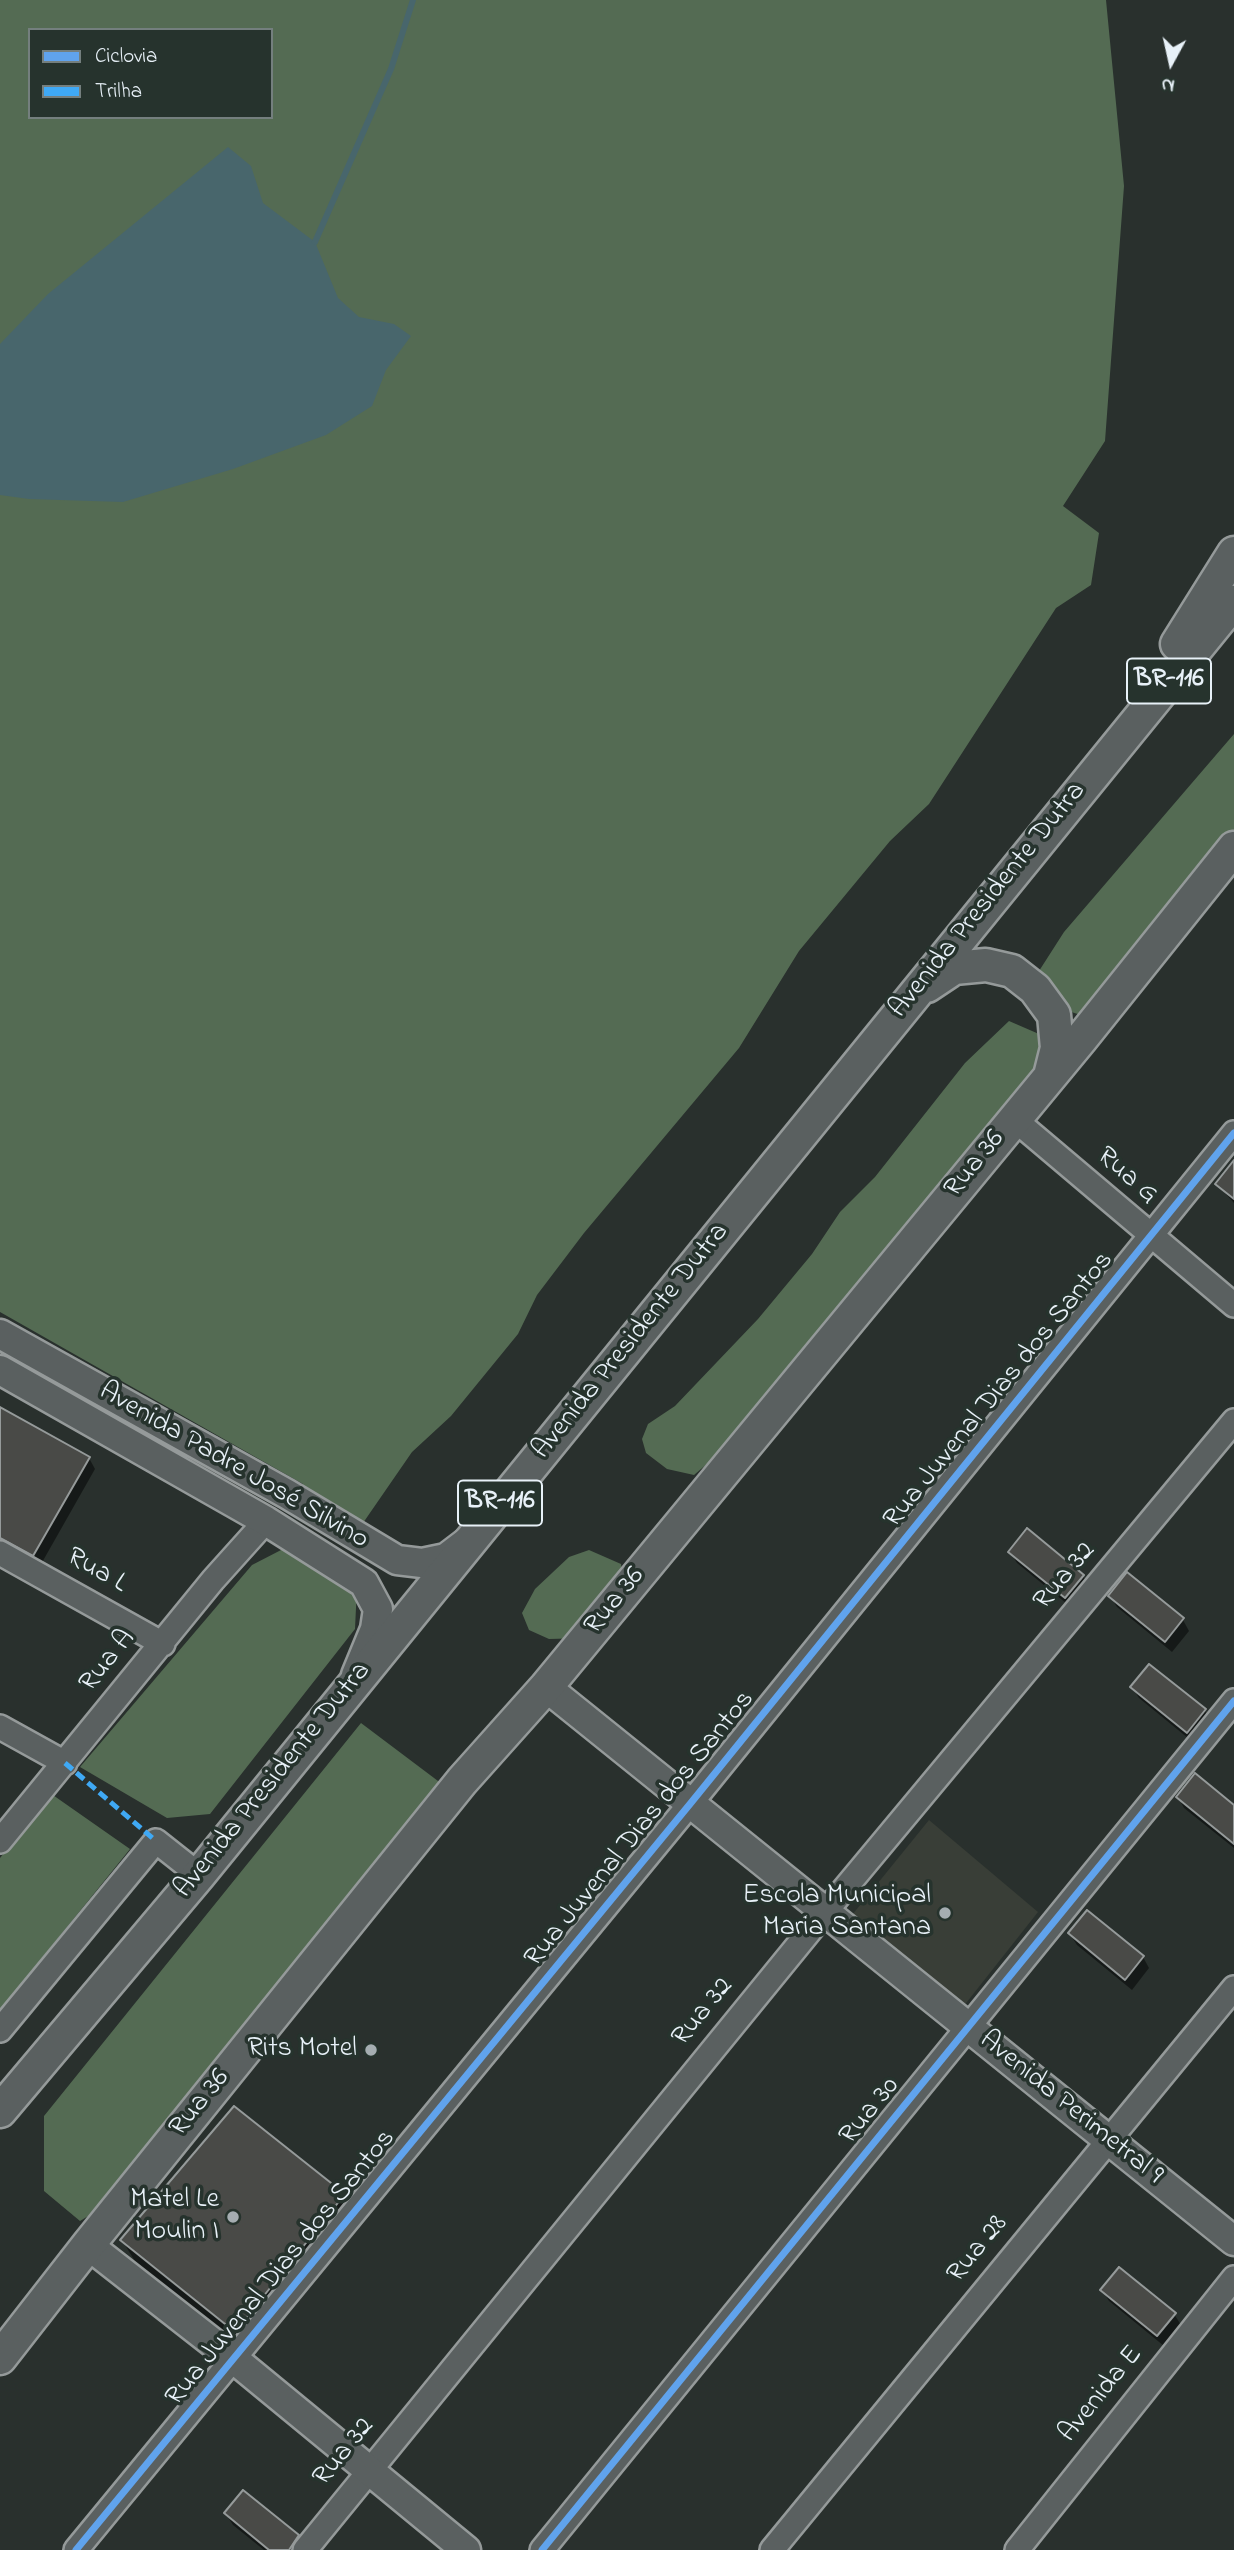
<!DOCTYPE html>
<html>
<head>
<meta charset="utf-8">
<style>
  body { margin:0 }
  #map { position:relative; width:1234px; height:2550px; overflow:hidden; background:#29302d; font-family:"Indie Flower",sans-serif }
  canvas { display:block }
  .legend { position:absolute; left:28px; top:28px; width:245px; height:91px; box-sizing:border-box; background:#26332d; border:2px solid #747f7e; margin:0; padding:9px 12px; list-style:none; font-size:21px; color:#e8f1f8 }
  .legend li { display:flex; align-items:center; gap:14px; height:35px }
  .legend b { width:35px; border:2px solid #747f7e }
  .north { position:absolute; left:1136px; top:28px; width:70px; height:70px; -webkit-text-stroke:5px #26332d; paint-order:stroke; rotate:188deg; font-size:19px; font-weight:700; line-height:28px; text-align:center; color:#e8f1f8 }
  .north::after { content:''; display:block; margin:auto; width:24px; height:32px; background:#e8f1f8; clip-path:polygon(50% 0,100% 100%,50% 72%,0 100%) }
</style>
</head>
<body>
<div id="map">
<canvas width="1234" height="2550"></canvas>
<ul class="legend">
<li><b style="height:9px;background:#60a3ed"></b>Ciclovia</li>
<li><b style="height:9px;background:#3fa9f5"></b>Trilha</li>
</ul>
<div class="north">N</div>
</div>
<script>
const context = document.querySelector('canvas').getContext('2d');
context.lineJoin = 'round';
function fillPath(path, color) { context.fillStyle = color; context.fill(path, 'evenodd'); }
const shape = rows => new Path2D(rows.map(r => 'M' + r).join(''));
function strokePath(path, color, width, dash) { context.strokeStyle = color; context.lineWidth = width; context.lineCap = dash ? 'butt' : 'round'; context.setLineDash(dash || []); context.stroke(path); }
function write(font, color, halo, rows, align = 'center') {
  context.font = font + ' "Indie Flower",sans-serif'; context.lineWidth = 7; context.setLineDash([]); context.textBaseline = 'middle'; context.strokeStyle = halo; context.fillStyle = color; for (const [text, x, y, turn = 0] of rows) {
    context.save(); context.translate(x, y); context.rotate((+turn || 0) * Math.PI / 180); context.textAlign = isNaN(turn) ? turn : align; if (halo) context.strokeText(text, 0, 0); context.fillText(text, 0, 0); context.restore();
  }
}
const built = shape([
  [929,1820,1038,1912,963,2007,852,1915]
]);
const green = shape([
  [0,0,1106,0,1124,186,1105,441,1063,506,1099,533,1091,585,1056,608,929,804,890,841,799,951,739,1048,584,1233,537,1295,518,1334,451,1416,412,1452,363,1523,348,1525,303,1503,303,1484,0,1312],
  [30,30,271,30,271,117,30,117],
  [1234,734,1234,853,1084,1016,1065,1010,1045,992,1039,971,1064,932],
  [1009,1021,1039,1034,1046,1057,771,1409,694,1475,667,1469,646,1453,642,1439,648,1424,675,1406,758,1319,812,1254,840,1212,875,1177,965,1063],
  [283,1549,357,1586,355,1629,210,1814,167,1818,80,1767,252,1565],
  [589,1550,621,1564,624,1585,586,1638,549,1639,529,1630,522,1613,535,1589,569,1557],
  [361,1723,446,1787,113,2201,80,2221,44,2191,44,2116],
  [50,1793,130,1849,0,2010,0,1858]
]);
const water = shape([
  [228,147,251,166,263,203,315,242,338,298,359,317,394,324,411,336,386,370,372,406,326,435,233,469,123,502,29,499,0,495,0,344,48,294]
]);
const shadow = shape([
  [1234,1163,1234,1203,1217,1184],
  [0,1409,89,1458,95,1469,40,1566,0,1544],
  [1010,1552,1083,1576,1089,1587,1072,1608,1017,1563],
  [1110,1596,1183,1620,1189,1631,1172,1652,1117,1607],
  [1149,1666,1205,1711,1211,1722,1194,1743,1139,1698,1132,1687],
  [1178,1797,1234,1807,1234,1848,1184,1808],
  [1070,1934,1143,1957,1149,1968,1132,1990,1077,1945],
  [344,2195,357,2218,249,2354,136,2263,122,2240],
  [1102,2290,1174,2314,1181,2325,1164,2346,1109,2301],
  [226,2514,297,2537,304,2548,264,2550,233,2525]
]);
const stream = shape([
  [315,242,391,69,413,0]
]);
const building = shape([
  [1234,1160,1234,1199,1215,1184,1234,1160],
  [0,1407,90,1457,33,1556,0,1538,0,1407],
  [1027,1528,1084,1575,1065,1598,1008,1552,1027,1528],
  [1127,1572,1184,1618,1165,1642,1108,1596,1127,1572],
  [1149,1664,1206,1709,1187,1733,1130,1687,1149,1664],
  [1195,1773,1234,1805,1234,1844,1176,1797,1195,1773],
  [1087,1910,1144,1956,1125,1980,1068,1933,1087,1910],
  [234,2106,345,2194,235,2332,120,2240,234,2106],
  [1119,2267,1176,2313,1157,2336,1100,2290,1119,2267],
  [243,2490,299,2535,289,2550,269,2550,224,2513,243,2490]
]);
const minor = shape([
  [1014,1119,1234,1305],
  [0,1553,163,1644],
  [0,1727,65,1763],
  [0,1841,213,1580,266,1521],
  [0,2030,156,1841,199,1875],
  [76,2550,690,1804,1234,1133],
  [305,2550,826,1911,1234,1421],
  [542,2550,1234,1701],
  [772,2550,1234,1988],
  [1017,2550,1234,2278]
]);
const major = shape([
  [0,1334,287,1494,397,1560,422,1563,446,1558,467,1542],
  [0,1370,266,1521,364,1583,378,1609,375,1629,356,1675],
  [546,1687,1234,2241],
  [88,2245,235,2360,466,2550]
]);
const highway = shape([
  [1177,644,1234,553],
  [927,986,954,968,986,965,1012,971,1035,989,1054,1015,1057,1048,1050,1076],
  [0,2111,199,1875,1234,602],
  [0,2358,88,2245,462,1781,546,1687,1081,1039,1234,848]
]);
const quiet = shape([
  [65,1763,156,1841]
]);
const cycleway = shape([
  [76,2550,690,1804,1234,1133],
  [542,2550,1234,1701]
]);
const markers = [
  [945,1913,7,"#a5adb1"],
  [371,2050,7,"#a5adb1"],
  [233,2217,7,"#a5adb1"]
];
const shields = [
  [1169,681,84],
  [500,1503,84]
];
const shieldNames = [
  ["BR-116",1169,681],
  ["BR-116",500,1503]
];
const streetNames = [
  ["Avenida Presidente Dutra",989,901,-51],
  ["Rua 36",976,1165,-51],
  ["Rua G",1126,1177,41],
  ["Avenida Presidente Dutra",632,1342,-51],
  ["Rua Juvenal Dias dos Santos",1000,1391,-51],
  ["Avenida Padre José Silvino",233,1467,30],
  ["Rua L",96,1572,29],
  ["Rua 32",1066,1577,-50],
  ["Rua 36",616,1602,-51],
  ["Rua A",109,1662,-51],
  ["Avenida Presidente Dutra",274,1781,-51],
  ["Rua Juvenal Dias dos Santos",641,1830,-51],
  ["Rua 32",704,2013,-51],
  ["Rua 36",201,2104,-51],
  ["Avenida Perimetral 9",1070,2109,39],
  ["Rua 30",871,2112,-51],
  ["Rua 28",979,2250,-51],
  ["Rua Juvenal Dias dos Santos",282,2269,-51],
  ["Avenida E",1102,2395,-51],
  ["Rua 32",345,2453,-51]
];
const poiNames = [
  ["Escola Municipal",931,1897],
  ["Maria Santana",931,1929],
  ["Rits Motel",357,2050],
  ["Matel Le",219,2201],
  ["Moulin I",219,2233]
];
fillPath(built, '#393e37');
fillPath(green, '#546b53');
fillPath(water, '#48666c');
fillPath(shadow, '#0007');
strokePath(stream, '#48666c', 6);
fillPath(building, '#494a47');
strokePath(building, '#959a9a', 2);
strokePath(minor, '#959a9a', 28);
strokePath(major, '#959a9a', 33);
strokePath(highway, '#959a9a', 37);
strokePath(minor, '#5a6060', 23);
strokePath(major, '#5a6060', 28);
strokePath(highway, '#5a6060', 32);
strokePath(quiet, '#3fa9f5', 5, [10, 5]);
strokePath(cycleway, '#60a3ed', 7);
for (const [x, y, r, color] of markers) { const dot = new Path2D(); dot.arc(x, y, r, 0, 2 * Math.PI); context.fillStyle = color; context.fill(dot); strokePath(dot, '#26332d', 2.5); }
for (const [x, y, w] of shields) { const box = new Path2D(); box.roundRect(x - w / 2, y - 22.5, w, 45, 5); context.fillStyle = '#26332d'; context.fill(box); strokePath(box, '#e8f1f8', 2); }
write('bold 26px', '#e8f1f8', null, shieldNames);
write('28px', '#e8f1f8', '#26332d', streetNames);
write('28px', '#e8f1f8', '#26332d', poiNames, 'right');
</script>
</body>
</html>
